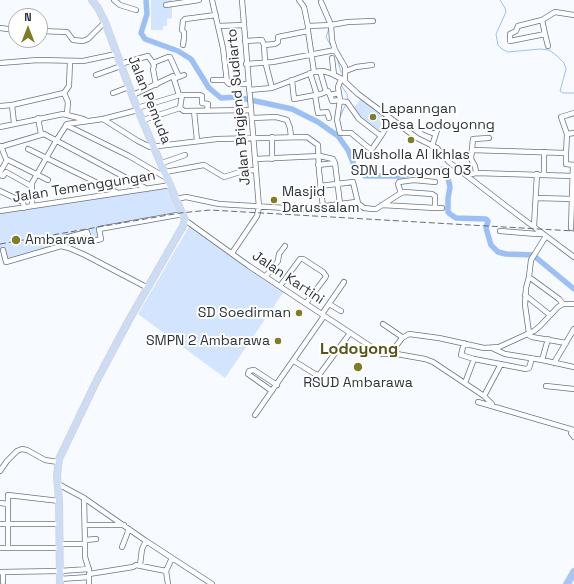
<!DOCTYPE html>
<html>
<head>
<meta charset="utf-8">
<style>
  body { margin:0 }
  #map { position:relative; width:574px; height:584px; overflow:hidden; background:#f7fafe; font-family:"Space Grotesk",sans-serif }
  canvas { display:block }
  .north { position:absolute; left:8px; top:8px; width:40px; height:40px; box-sizing:border-box; background:#fff; border:1px solid #abadb1; border-radius:50%; rotate:0deg; font-size:11px; font-weight:700; line-height:16px; text-align:center; color:#2e333b }
  .north::after { content:''; display:block; margin:auto; width:14px; height:18px; background:#7f7e27; clip-path:polygon(50% 0,100% 100%,50% 72%,0 100%) }
</style>
</head>
<body>
<div id="map">
<canvas width="574" height="584"></canvas>
<div class="north">N</div>
</div>
<script>
const context = document.querySelector('canvas').getContext('2d');
context.lineJoin = 'round';
function fillPath(path, color) { context.fillStyle = color; context.fill(path, 'evenodd'); }
const shape = rows => new Path2D(rows.map(r => 'M' + r).join(''));
function strokePath(path, color, width, dash) { context.strokeStyle = color; context.lineWidth = width; context.lineCap = dash ? 'butt' : 'round'; context.setLineDash(dash || []); context.stroke(path); }
function write(font, color, halo, rows, align = 'center') {
  context.font = font + ' "Space Grotesk",sans-serif'; context.lineWidth = 4; context.setLineDash([]); context.textBaseline = 'middle'; context.strokeStyle = halo; context.fillStyle = color; for (const [text, x, y, turn = 0] of rows) {
    context.save(); context.translate(x, y); context.rotate((+turn || 0) * Math.PI / 180); context.textAlign = isNaN(turn) ? turn : align; if (halo) context.strokeText(text, 0, 0); context.fillText(text, 0, 0); context.restore();
  }
}
const green = shape([
  [151,0,172,0,172,18,167,19,167,26,163,26,163,30,151,30],
  [361,99,389,119,380,134,357,116,353,109],
  [168,188,180,214,98,228,100,239,89,241,87,231,63,236,56,246,7,260,4,249,0,249,0,213],
  [190,225,285,290,225,378,138,314]
]);
const stream = shape([
  [319,0,321,7],
  [500,0,505,8,506,12,496,34,498,45,502,49,508,52,540,49,549,50,556,55,564,63,566,69,560,91,563,93,574,93],
  [329,28,326,37,331,46],
  [337,58,341,72,343,73],
  [341,85,347,94,348,100],
  [340,117,346,104],
  [340,140,341,135]
]);
const river = shape([
  [146,0,147,14,141,33,145,39,178,51,191,59,209,88,221,98,237,97,292,109,318,122,338,136,348,150,356,170,365,176,399,176,430,170,446,169,450,187,448,198,448,212,450,214,456,218,486,219,488,221,486,228,491,245,498,252,506,254,533,255,574,289]
]);
const minor = shape([
  [114,0,120,5,136,10],
  [212,0,223,48,227,82,229,84,248,84],
  [299,0,304,7,308,26,308,31,314,72],
  [321,2,331,25,332,40,335,50,345,67,345,82],
  [166,5,199,0],
  [542,20,545,34,510,41,510,34,516,31,518,26,542,20,555,12,574,15],
  [218,26,244,25],
  [308,26,331,25,348,22,373,21],
  [0,28,16,30],
  [40,31,67,32,73,40,83,41,88,39,105,22],
  [545,34,548,46],
  [245,41,262,40,264,45,275,44,278,42,278,37,308,31],
  [183,45,184,38,184,32,182,30,183,21,185,19,216,15],
  [264,45,265,61,272,88],
  [332,58,334,75],
  [0,63,38,60,83,61,116,54],
  [120,64,148,56,153,63],
  [246,64,273,62,335,50],
  [320,71,326,92],
  [346,71,356,67,372,65],
  [310,73,317,95],
  [96,75,121,66],
  [176,78,184,75],
  [341,79,338,87,340,100,337,120,340,133,351,133,369,148,372,149,381,136,391,119],
  [213,80,227,80],
  [292,80,294,99,321,94,328,91,330,95,339,93],
  [156,85,153,69,154,66,153,63,168,57,170,57,179,77],
  [249,90,272,88,314,72,323,71,330,73,342,79,358,94,417,138,437,148,449,162,506,206,574,257],
  [64,93,68,102,67,114],
  [113,93,129,87],
  [133,95,173,76,179,95],
  [182,95,180,108,184,111,251,110],
  [315,95,318,113,327,112,329,118],
  [330,95,332,101,340,100],
  [340,101,347,102,359,119,381,136],
  [12,105,14,123],
  [0,106,12,105,64,93,69,86,70,61],
  [137,108,180,95,200,95,202,96,202,103,208,104,207,111],
  [194,111,197,140],
  [38,118,41,134],
  [252,118,276,117,287,120,290,128,291,137],
  [103,119,138,141,150,147,217,139,307,137,318,145,319,171,323,207],
  [143,120,180,108],
  [66,125,129,156,163,176,167,177],
  [0,127,63,114,83,119,87,121],
  [425,130,435,134],
  [567,134,561,117,574,113],
  [272,137,272,159],
  [1,146,6,159,48,180],
  [432,146,438,127],
  [0,147,44,134,147,189],
  [28,149,118,193],
  [472,150,566,153,566,164,574,165],
  [566,153,567,134,574,133],
  [255,159,320,156,333,159,335,163],
  [162,163,185,155],
  [0,172,7,160],
  [165,172,204,165,224,177,243,171,256,170],
  [476,173,574,176],
  [544,174,544,152],
  [0,175,3,176,6,172,31,186],
  [467,175,476,173,475,166,471,159,473,139,489,138],
  [320,186,353,182,358,203],
  [0,191,23,202,24,208],
  [401,193,398,184,399,182,414,180,435,182],
  [536,198,574,199],
  [176,199,186,197,219,204,303,209,340,204,335,163,318,165],
  [340,204,356,202,364,208,373,209,376,209,401,193,404,192,432,194,435,196,435,208,382,205],
  [32,206,32,183,56,141,67,124,103,119,138,110],
  [435,208,442,208],
  [0,211,171,185],
  [185,220,249,266,382,354,388,354,391,353,402,338,409,334,439,338,484,348,499,347,534,331,540,326,558,307,563,304,574,304],
  [534,226,537,174],
  [571,228,573,165],
  [500,231,537,234,543,234],
  [61,246,61,242,65,238,87,232,90,242,101,239,99,229,183,214],
  [3,250,6,262,61,246,69,248,85,255,148,288],
  [232,253,257,216,259,207,242,0],
  [266,276,278,261,279,254,285,246],
  [529,277,559,299,563,304],
  [280,286,300,259,303,259,323,272,326,276,325,278,306,303],
  [525,295,550,315],
  [329,304,341,311],
  [322,314,344,282],
  [383,324,402,337],
  [529,333,525,305,526,288,529,277,531,260,546,236],
  [527,334,532,337,566,343],
  [464,343,461,355,474,359,526,369,529,368,532,358],
  [492,348,505,354,542,360,574,367],
  [391,353,425,359,433,362,484,396,492,404],
  [542,360,548,339],
  [294,361,315,374,319,375,350,333],
  [554,363,574,329],
  [465,383,474,359],
  [546,386,574,389],
  [272,391,248,374,249,371,254,370,277,385],
  [484,396,501,364],
  [478,402,574,430],
  [255,415,324,316],
  [572,430,571,433,574,437],
  [0,471,7,461,17,451,22,449,27,450,45,460,58,462],
  [58,484,84,498,146,541,212,584],
  [0,503,8,504],
  [0,524,60,524],
  [85,525,124,525],
  [85,540,96,539],
  [60,544,85,544,84,498],
  [85,544,85,557,89,570],
  [122,547,129,529],
  [0,548,60,548],
  [8,548,8,495,59,501],
  [140,565,142,549,146,541],
  [166,571,168,584],
  [0,572,60,571,89,569],
  [60,579,89,577],
  [3,582,3,572],
  [89,584,89,574,133,567,136,565,166,571,172,558]
]);
const major = shape([
  [60,584,59,501,57,476,59,459,97,380,129,320,183,226,185,220,137,108,105,22,98,8,92,0]
]);
const highway = shape([
  [567,584,574,572]
]);
const rail = shape([
  [0,244,180,213,210,210,574,231]
]);
const markers = [
  [373,117,4,"#7f7e27"],
  [411,140,4,"#7f7e27"],
  [274,200,4,"#7f7e27"],
  [16,240,5,"#7f7e27"],
  [299,313,4,"#7f7e27"],
  [278,341,4,"#7f7e27"],
  [358,367,5,"#7f7e27"]
];
const streetNames = [
  ["Jalan Pemuda",149,100,68],
  ["Jalan Brigjend Sudiarto",239,107,-95],
  ["Jalan Temenggungan",84,187,-9],
  ["Jalan Kartini",288,278,34]
];
const poiNames = [
  ["Lapanngan",381,109],
  ["Desa Lodoyonng",381,125],
  ["Musholla Al Ikhlas",411,155,"center"],
  ["SDN Lodoyong 03",411,171,"center"],
  ["Masjid",282,192],
  ["Darussalam",282,208],
  ["Ambarawa",25,240],
  ["SD Soedirman",291,313,"right"],
  ["SMPN 2 Ambarawa",270,341,"right"],
  ["RSUD Ambarawa",358,383,"center"]
];
const quarterNames = [
  ["Lodoyong",359,350]
];
fillPath(green, '#d3e4fe');
strokePath(stream, '#9cc0f6', 1);
strokePath(river, '#9cc0f6', 5.5);
strokePath(minor, '#697587', 6);
strokePath(major, '#d5d6d8', 8);
strokePath(highway, '#d5d6d8', 8);
strokePath(minor, '#fff', 4.5);
strokePath(major, '#cbdcf7', 6);
strokePath(highway, '#a9c5f1', 7);
strokePath(rail, '#696d74', 1, [6, 3]);
for (const [x, y, r, color] of markers) { const dot = new Path2D(); dot.arc(x, y, r, 0, 2 * Math.PI); context.fillStyle = color; context.fill(dot); strokePath(dot, '#fff', 1.5); }
write('14px', '#2e333b', '#fff', streetNames);
write('14px', '#2e333b', '#fff', poiNames, 'left');
write('bold 16px', '#555519', '#fff', quarterNames);
</script>
</body>
</html>
